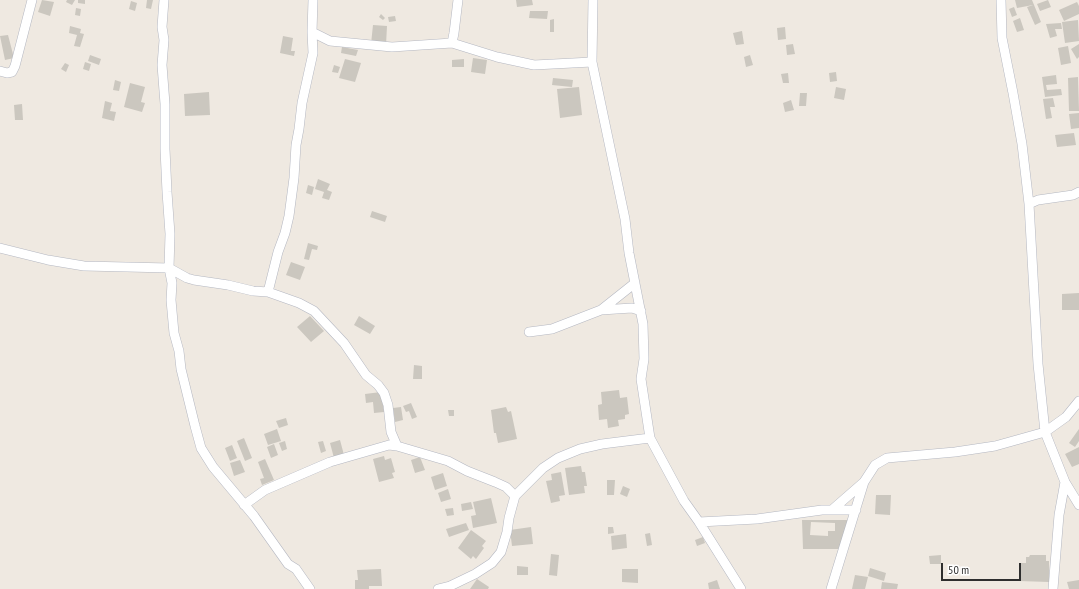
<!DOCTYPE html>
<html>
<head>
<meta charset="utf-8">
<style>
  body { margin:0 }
  #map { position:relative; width:1079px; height:589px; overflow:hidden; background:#efe9e1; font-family:"PT Sans Narrow",sans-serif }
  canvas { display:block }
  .scale { position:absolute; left:941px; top:563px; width:80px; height:18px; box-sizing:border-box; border:2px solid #2e2e2e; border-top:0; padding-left:5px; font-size:12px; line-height:14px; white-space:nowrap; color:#2e2e2e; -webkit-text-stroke:3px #fff; paint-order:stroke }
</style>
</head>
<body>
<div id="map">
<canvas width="1079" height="589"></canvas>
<div class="scale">50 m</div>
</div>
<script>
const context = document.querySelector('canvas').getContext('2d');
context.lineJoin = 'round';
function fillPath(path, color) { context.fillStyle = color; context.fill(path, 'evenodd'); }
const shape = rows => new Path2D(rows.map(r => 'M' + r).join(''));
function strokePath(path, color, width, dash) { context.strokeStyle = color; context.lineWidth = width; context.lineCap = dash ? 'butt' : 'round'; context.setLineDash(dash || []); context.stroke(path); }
const building = shape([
  [42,0,54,2,50,16,38,12],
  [67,0,75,0,72,5,66,2],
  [78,0,85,0,85,4,78,3],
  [147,0,153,0,151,9,146,8],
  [516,0,532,0,533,5,517,7],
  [1015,0,1032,0,1041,22,1035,25,1027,7,1033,5,1017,8],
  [1048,0,1051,7,1040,11,1037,4],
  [131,1,137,3,135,11,129,9],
  [1077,2,1079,6,1079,14,1064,21,1059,10],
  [1014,7,1017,15,1012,17,1009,9],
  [76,8,81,9,80,16,75,15],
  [530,11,548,11,547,19,529,18],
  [381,14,385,18,383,20,379,17],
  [395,16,396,21,389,22,388,17],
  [1020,18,1024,30,1017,32,1013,21],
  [554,19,554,32,550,32,550,20],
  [1078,20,1079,41,1065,43,1062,22],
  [1061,23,1062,29,1055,29,1057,36,1050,38,1046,24],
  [373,25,387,26,386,45,371,44],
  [70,26,81,29,80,33,84,34,80,47,74,46,77,35,69,33],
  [785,27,786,39,778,40,777,28],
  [742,31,744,44,736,45,733,33],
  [8,35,14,58,5,60,0,36],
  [283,36,293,38,291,51,295,51,294,56,280,53],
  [793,44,795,54,787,55,786,45],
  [1079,44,1079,57,1077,59,1071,49],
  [1068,46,1071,63,1061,65,1058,48],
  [342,47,358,50,356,56,341,53],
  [90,55,101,59,99,65,88,61],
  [750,55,753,65,746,67,744,57],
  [473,58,487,60,485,74,471,72],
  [345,59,361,63,355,82,339,78],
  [464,59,464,67,452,67,452,60],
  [85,62,91,64,89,71,83,69],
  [65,63,69,65,66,72,61,69],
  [334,65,340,67,338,73,332,72],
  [836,72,837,81,830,82,829,73],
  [788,73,789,83,783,83,781,74],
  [1056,75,1057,84,1046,85,1047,90,1061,89,1062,95,1045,97,1042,77],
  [1078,77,1079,111,1069,111,1068,78],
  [553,78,573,80,572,87,552,85],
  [115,80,121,82,119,91,113,90],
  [130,83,145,87,141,102,145,103,142,112,124,107],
  [579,87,582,115,560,118,557,89],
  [836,87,846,89,844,100,834,98],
  [209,92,210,115,185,116,184,94],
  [800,93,807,93,806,106,799,106],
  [1053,98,1055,107,1050,107,1052,118,1046,119,1043,99],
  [791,100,794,110,785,112,783,103],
  [105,101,112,103,110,111,116,112,114,121,102,118],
  [22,104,23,120,15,120,14,105],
  [1079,113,1079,128,1071,129,1069,114],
  [1074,133,1076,145,1057,147,1055,135],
  [318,179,330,184,327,190,332,192,329,200,322,198,324,192,315,189],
  [308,185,314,187,312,195,306,193],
  [372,211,387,216,385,222,370,217],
  [308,243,318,246,317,250,312,249,309,260,304,259],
  [291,262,305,267,300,280,286,275],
  [1079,293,1079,310,1062,310,1062,294],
  [310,316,324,331,311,342,297,327],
  [359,316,375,326,370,334,354,325],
  [414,365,422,366,422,379,413,379],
  [619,390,620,398,627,397,629,414,625,415,625,419,618,420,619,426,608,428,607,419,599,420,598,405,602,404,601,392],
  [381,392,384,412,374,413,373,402,366,403,365,394],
  [411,403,417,417,412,419,409,411,406,412,403,406],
  [401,407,403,420,395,422,393,408],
  [506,407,508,412,511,411,517,439,498,443,496,433,494,433,491,410],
  [448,410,454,410,454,416,449,416],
  [286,418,288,425,279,428,276,421],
  [277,429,281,441,268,445,264,434],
  [1079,429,1079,441,1075,447,1069,443],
  [244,438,252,458,245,461,237,441],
  [340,440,344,455,334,458,330,443],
  [285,441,287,449,282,451,279,443],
  [323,441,326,451,321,453,318,442],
  [274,444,278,455,271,458,267,447],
  [232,445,237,458,230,461,225,448],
  [1079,447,1079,464,1072,467,1065,454],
  [384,456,385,460,391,458,395,472,392,473,394,478,379,482,373,459],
  [420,457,425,470,415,473,411,460],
  [265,459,274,480,262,485,260,479,264,478,258,462],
  [240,460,245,472,234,476,230,463],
  [581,466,582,472,585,472,587,486,584,486,585,493,569,495,565,468],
  [561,472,565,495,559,496,560,501,551,503,546,481,552,480,551,474],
  [443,473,447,486,435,490,431,477],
  [607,480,615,480,614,495,607,495],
  [623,486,630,489,627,497,620,494],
  [448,489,451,499,441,502,438,493],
  [876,495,891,495,890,515,875,514],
  [491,498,497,523,473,528,471,516,476,515,473,502],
  [471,502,473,509,462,511,461,504],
  [453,508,454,515,447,516,445,509],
  [802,520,848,520,848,531,844,531,844,549,803,549],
  [811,522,835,523,835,531,828,531,828,536,810,535],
  [466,523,469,530,449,537,446,529],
  [531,527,533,544,512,546,510,530],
  [608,527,613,527,614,533,608,534],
  [471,530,486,541,482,546,484,548,476,559,473,556,471,559,458,548],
  [650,533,652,545,647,546,645,534],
  [626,534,627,548,612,550,611,536],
  [703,537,705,543,697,546,695,540],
  [551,554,559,555,557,576,549,575],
  [941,555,941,564,930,564,929,556],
  [1030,555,1046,555,1046,561,1049,561,1049,582,1019,581,1019,563,1026,563,1026,557,1029,557],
  [517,566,528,567,528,575,517,575],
  [870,568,886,573,884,581,868,576],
  [381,569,382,586,369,586,369,589,355,589,355,580,358,580,357,570],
  [622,569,638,569,638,583,622,582],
  [855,575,868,577,865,589,852,589],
  [477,579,489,587,488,589,470,589],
  [717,580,720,589,709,589,708,583],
  [1079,580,1079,589,1069,589,1067,582],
  [882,582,898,584,897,589,881,589]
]);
const minor = shape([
  [164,0,162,27,164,40,162,65,165,104,165,149,167,192,170,234,169,268,172,283,171,300,174,333,179,351,181,369,195,426,201,448,213,467,254,516,288,564,296,569,310,589],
  [593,0,592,62,625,219,629,253,643,324,644,359,641,379,650,438,684,501,699,522,741,589],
  [1001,0,1002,38,1013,93,1022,144,1029,204,1038,364,1045,432,1065,482,1079,505],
  [312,32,330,41,392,47,452,43,454,33,458,0],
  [452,43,497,57,534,65,592,62],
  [0,71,7,73,12,72,15,66,32,0],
  [1029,204,1038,200,1073,195,1079,192],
  [0,248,48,260,84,266,169,268,187,278,194,280,228,285,253,291,268,292,278,252,285,233,289,216,294,178,296,145,299,129,302,103,313,53,312,32,313,0],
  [268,292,299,303,314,311,344,343,366,375,378,385,384,393,388,405,391,432,397,446,448,461,467,471,495,482,506,487,515,496],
  [601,310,635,283],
  [529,332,552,329,601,310,632,308,641,311],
  [244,505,265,490,330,462,389,445,397,446],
  [833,509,864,482],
  [699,522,757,519,822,510,856,510],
  [438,589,450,586,475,574,492,563,501,552,507,532,509,518,515,496,543,468,558,458,580,449,602,444,650,438],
  [831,589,864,482,875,465,887,458,955,452,995,446,1045,432,1066,417,1079,401],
  [1053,589,1059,515,1065,482]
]);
fillPath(building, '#cbc7bf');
strokePath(minor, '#b4b7c1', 10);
strokePath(minor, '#fff', 9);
</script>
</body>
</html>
